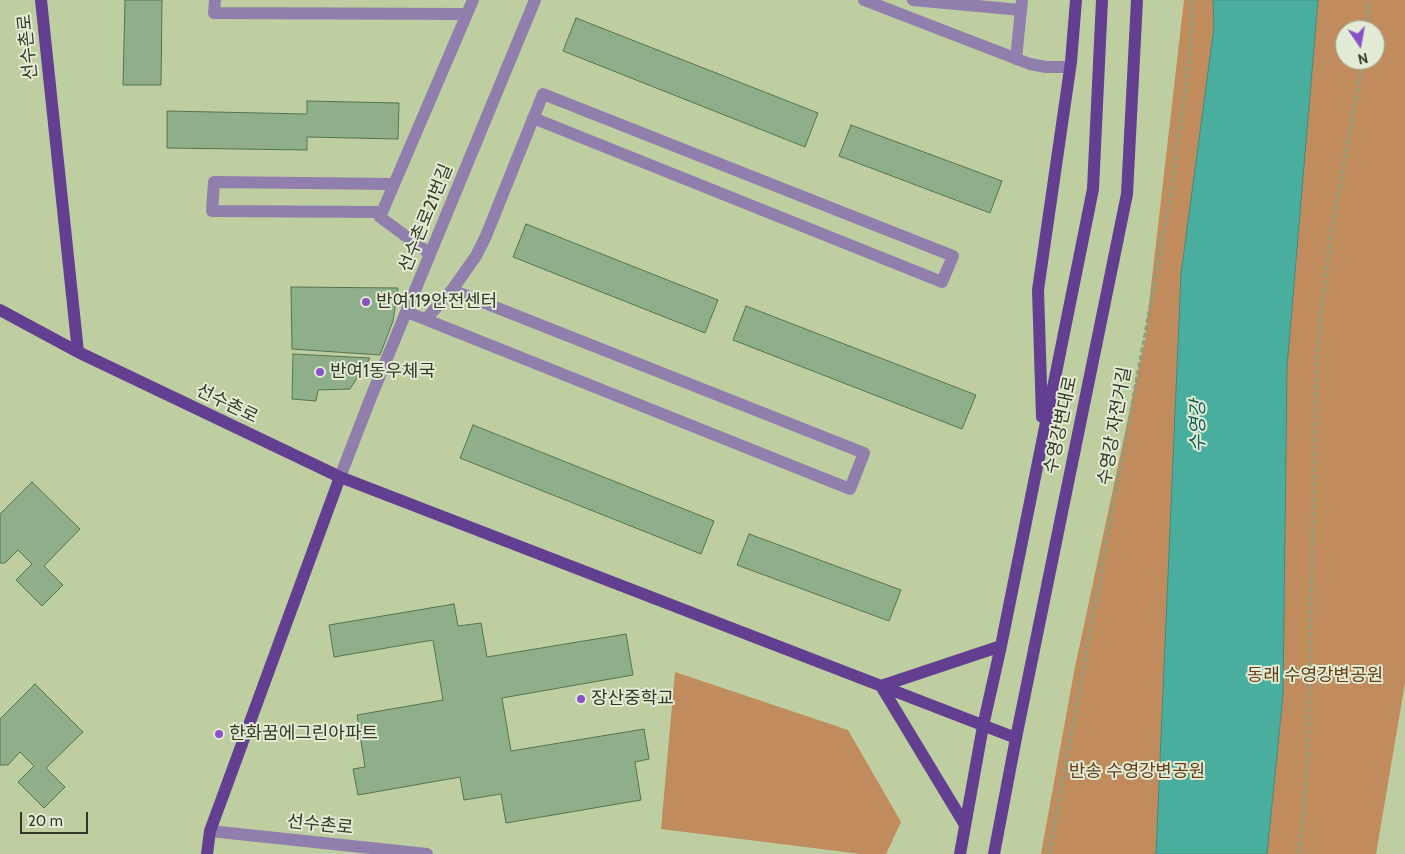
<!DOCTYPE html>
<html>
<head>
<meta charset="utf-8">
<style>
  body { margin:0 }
  #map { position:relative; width:1405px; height:854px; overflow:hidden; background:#bfcea0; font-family:Cabin,sans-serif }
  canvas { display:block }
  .north { position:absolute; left:1335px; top:20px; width:50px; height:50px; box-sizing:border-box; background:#e3ebd4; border:1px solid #9da48e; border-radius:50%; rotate:168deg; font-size:14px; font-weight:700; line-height:20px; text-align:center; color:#333926 }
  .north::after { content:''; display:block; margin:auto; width:18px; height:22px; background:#8851c8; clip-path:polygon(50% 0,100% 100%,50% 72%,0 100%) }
  .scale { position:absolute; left:20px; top:812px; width:68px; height:22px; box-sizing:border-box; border:2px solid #333926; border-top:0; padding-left:6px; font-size:15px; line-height:18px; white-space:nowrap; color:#333926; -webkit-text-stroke:4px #e3ebd4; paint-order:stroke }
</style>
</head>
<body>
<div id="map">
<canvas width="1405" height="854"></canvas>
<div class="north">N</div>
<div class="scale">20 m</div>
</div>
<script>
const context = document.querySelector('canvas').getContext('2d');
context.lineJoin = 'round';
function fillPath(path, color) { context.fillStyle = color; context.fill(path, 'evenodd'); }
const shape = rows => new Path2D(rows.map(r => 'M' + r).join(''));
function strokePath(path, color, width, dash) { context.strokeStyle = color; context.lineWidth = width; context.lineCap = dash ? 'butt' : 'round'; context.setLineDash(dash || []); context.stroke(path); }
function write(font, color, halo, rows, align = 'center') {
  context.font = font + ' Cabin,"Noto Sans KR",sans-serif'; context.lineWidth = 4; context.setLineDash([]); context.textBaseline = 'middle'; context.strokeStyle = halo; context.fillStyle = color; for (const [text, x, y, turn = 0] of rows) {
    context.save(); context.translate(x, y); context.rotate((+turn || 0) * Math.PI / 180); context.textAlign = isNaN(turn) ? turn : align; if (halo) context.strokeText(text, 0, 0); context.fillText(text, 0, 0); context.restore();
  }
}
const green = shape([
  [1184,0,1405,0,1405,683,1376,854,1041,854,1074,672,1145,339],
  [1345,30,1375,30,1375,60,1345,60],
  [675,672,848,730,901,822,886,854,861,854,661,829]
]);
const water = shape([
  [1213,0,1318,0,1287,367,1283,695,1267,854,1156,854,1181,274,1214,27,1213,0]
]);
const building = shape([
  [125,0,162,0,161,85,123,85,125,0],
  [576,18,818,113,805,147,563,51,576,18],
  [307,101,399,103,398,139,307,137,307,150,167,148,167,111,307,114,307,101],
  [851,125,1002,181,990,213,839,156,851,125],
  [526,224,718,300,705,333,513,257,526,224],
  [291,287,398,288,393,321,380,355,292,349,291,287],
  [746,306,976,395,962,429,733,340,746,306],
  [293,354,370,358,350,389,318,390,316,401,292,399,293,354],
  [473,425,714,521,701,554,460,458,473,425],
  [32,482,80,529,44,566,63,585,42,606,16,580,32,564,18,550,5,563,0,563,0,514,32,482],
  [749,534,901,590,889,621,737,565,749,534],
  [454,604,458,626,481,623,487,657,626,634,633,675,502,698,511,751,644,729,649,759,635,762,641,800,506,823,501,794,464,800,460,777,358,795,353,769,365,767,357,715,443,700,433,640,334,657,329,625,454,604],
  [35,684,83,732,46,768,65,787,44,808,18,782,34,766,20,752,8,765,0,765,0,719,35,684]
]);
const path = shape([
  [1367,30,1369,0],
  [1049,854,1171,193,1189,61,1193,0],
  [1299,854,1307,774,1317,349,1331,233,1363,60]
]);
const minor = shape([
  [215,0,214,13,467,14],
  [864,0,1030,64,1046,67,1070,67],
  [913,0,1021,10],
  [1016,59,1022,0],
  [382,212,212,211,214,182,394,184],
  [430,254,380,217,473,0],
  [452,290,476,256,486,236,543,94,953,256,942,282,533,118],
  [407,312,850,489,864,453,452,290,426,319],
  [340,477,371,397,535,0],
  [210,831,427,854]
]);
const major = shape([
  [41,0,78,352],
  [0,310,78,352,340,477,1016,738],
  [1042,417,1038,290,1071,62,1076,0],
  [965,825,881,686,1001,646],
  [207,854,210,831,340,477],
  [960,854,983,726,1001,646,1093,189,1102,0],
  [994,854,1016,738,1127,194,1137,0]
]);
const markers = [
  [366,302,5,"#8851c8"],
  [320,372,5,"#8851c8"],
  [581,699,5,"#8851c8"],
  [219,734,5,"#8851c8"]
];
const streetNames = [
  ["선수촌로",28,47,-96],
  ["선수촌로21번길",426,218,-68],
  ["선수촌로",227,404,26],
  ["수영강변대로",1061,425,-78],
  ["수영강 자전거길",1115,426,-80],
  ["선수촌로",320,825,6]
];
const poiNames = [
  ["반여119안전센터",376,302],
  ["반여1동우체국",330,372],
  ["장산중학교",591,699],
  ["한화꿈에그린아파트",229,734]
];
const parkNames = [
  ["동래 수영강변공원",1315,676],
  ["반송 수영강변공원",1137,772]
];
const waterNames = [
  ["수영강",1198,426,-90]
];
fillPath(green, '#c08c5d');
fillPath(water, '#4aae9f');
strokePath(water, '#438b7b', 1);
fillPath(building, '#8eaf8a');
strokePath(building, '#557351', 1);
strokePath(path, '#919d78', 3, [5, 2.5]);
strokePath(minor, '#907fac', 12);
strokePath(major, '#633f91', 12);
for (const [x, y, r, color] of markers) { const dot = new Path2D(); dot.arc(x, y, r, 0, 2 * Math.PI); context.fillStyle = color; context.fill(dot); strokePath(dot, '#e3ebd4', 2); }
write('18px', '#333926', '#e3ebd4', streetNames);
write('18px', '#333926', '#e3ebd4', poiNames, 'left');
write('18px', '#653e18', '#e3ebd4', parkNames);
write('italic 19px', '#0b5f55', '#e3ebd4', waterNames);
</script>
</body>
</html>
